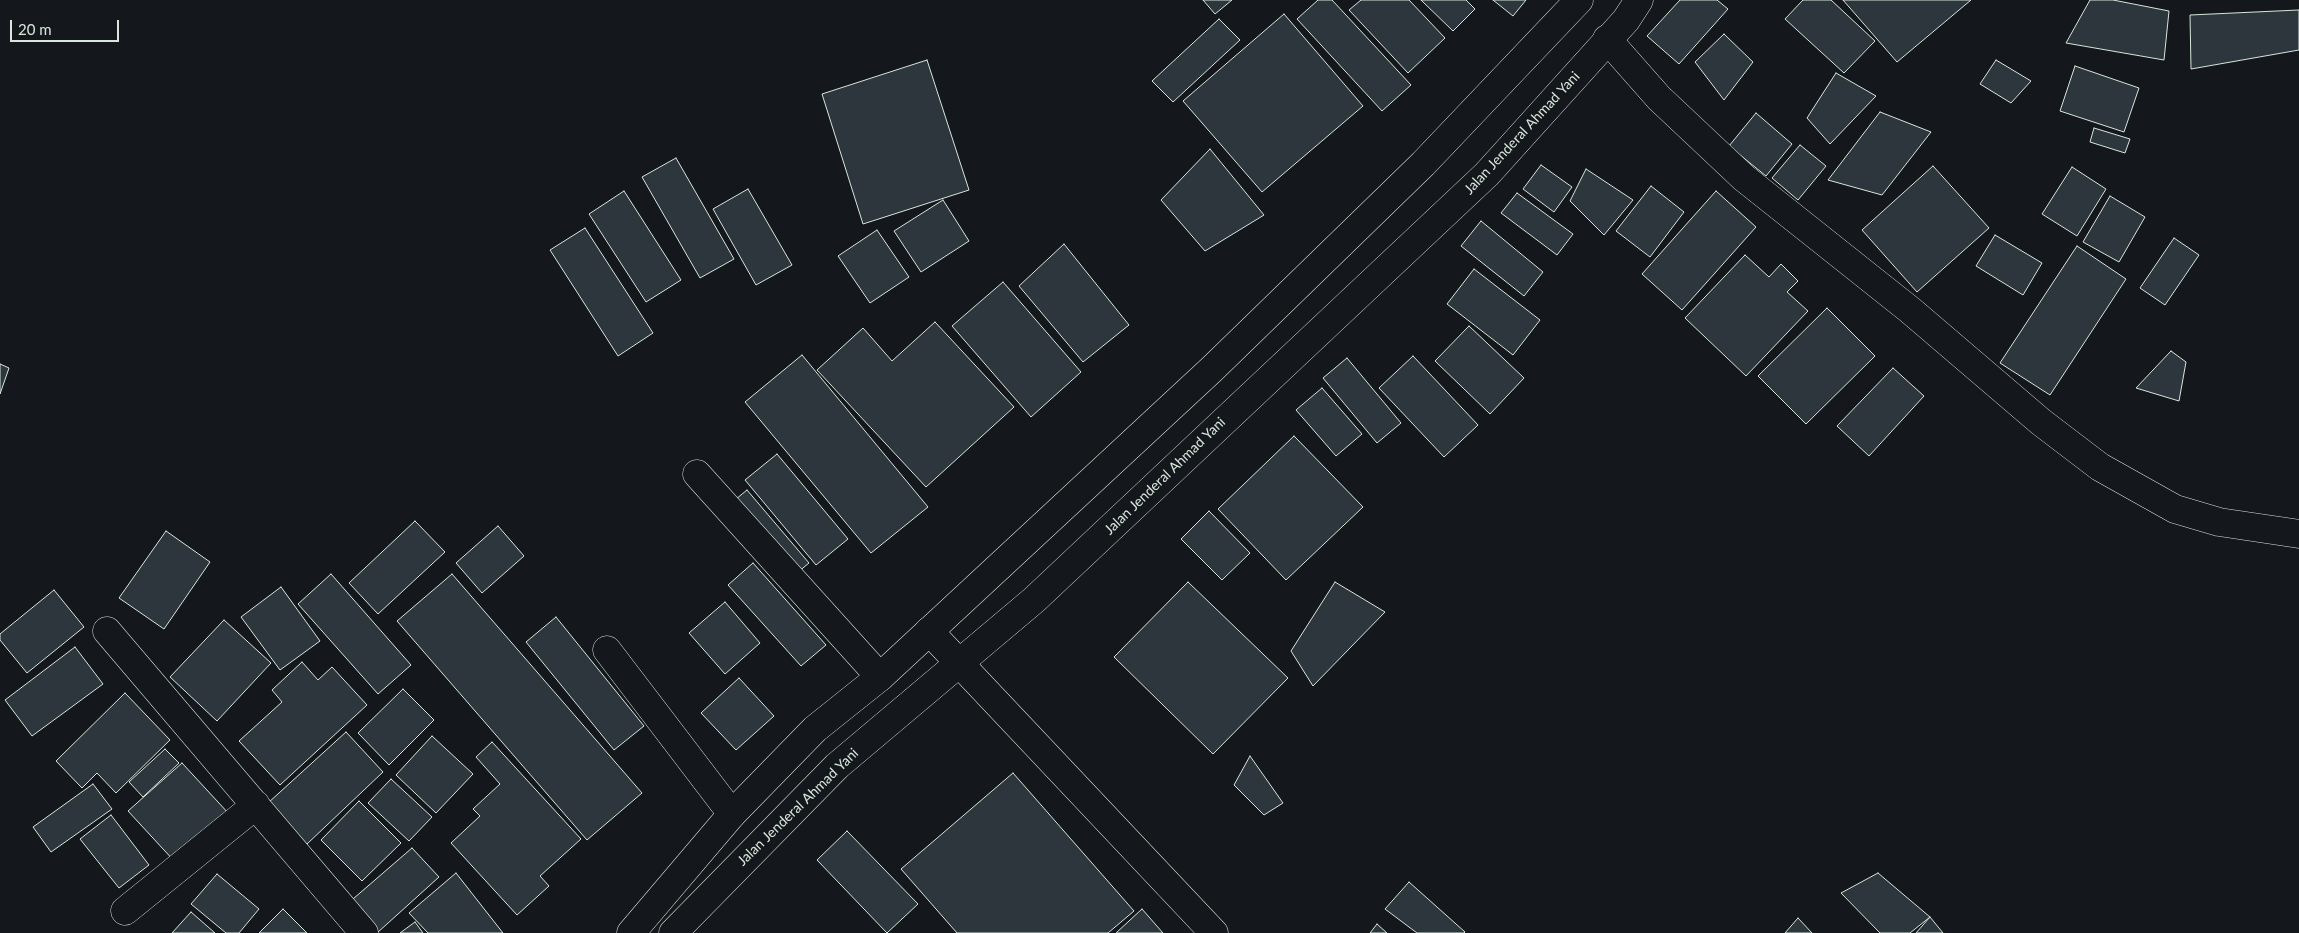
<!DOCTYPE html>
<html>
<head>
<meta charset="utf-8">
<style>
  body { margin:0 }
  #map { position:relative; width:2299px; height:933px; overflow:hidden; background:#14181c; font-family:Lato,sans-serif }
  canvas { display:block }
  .scale { position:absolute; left:10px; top:20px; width:109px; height:22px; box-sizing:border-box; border:2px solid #d8e6dc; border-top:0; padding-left:6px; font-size:15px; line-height:18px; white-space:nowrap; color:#d8e6dc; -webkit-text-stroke:4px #14181c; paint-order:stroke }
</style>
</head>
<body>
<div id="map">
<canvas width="2299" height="933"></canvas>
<div class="scale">20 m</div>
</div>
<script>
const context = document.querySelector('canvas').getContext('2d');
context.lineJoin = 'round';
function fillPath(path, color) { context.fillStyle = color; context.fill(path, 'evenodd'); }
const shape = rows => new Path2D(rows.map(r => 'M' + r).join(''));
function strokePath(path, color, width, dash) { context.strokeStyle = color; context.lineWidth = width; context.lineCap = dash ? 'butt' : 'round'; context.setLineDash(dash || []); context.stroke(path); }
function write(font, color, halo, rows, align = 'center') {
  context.font = font + ' Lato,sans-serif'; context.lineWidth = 4; context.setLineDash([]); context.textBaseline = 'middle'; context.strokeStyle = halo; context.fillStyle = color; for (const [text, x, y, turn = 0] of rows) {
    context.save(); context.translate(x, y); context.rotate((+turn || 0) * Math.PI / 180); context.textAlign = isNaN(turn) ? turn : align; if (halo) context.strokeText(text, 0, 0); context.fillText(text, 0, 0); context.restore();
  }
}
const building = shape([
  [1203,0,1232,0,1215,14,1203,0],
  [1318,0,1332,0,1411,85,1382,111,1297,19,1318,0],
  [1361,0,1409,0,1445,38,1408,73,1349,10,1361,0],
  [1421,0,1466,0,1475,9,1453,31,1421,0],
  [1493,0,1526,0,1513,16,1493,0],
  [1680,0,1717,0,1728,9,1679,64,1647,36,1680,0],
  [1803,0,1831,0,1875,41,1844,73,1785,19,1803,0],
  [1843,0,1971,0,1897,62,1843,0],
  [2090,0,2113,0,2169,11,2164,60,2066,43,2090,0],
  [2299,10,2299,50,2191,69,2190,15,2299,10],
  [1284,14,1363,106,1262,192,1183,101,1284,14],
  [1219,19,1240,40,1173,102,1152,81,1219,19],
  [1724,34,1753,62,1724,100,1695,62,1724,34],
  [927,60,969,190,863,224,822,94,927,60],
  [1996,60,2031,81,2011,103,1980,84,1996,60],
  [2075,66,2139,88,2124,132,2060,111,2075,66],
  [1836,73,1876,96,1830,144,1807,118,1836,73],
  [1880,112,1931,132,1882,195,1828,180,1880,112],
  [1756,113,1792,144,1766,176,1729,146,1756,113],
  [2094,128,2130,139,2125,153,2090,142,2094,128],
  [1800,145,1826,166,1798,200,1772,178,1800,145],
  [1210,149,1264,215,1205,251,1161,200,1210,149],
  [676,158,734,259,700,278,642,177,676,158],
  [1541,165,1572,187,1554,212,1523,189,1541,165],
  [1933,166,1989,228,1917,292,1862,230,1933,166],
  [2072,167,2106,189,2077,236,2042,214,2072,167],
  [1586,169,1633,200,1604,235,1570,201,1586,169],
  [1651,186,1684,212,1650,257,1616,231,1651,186],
  [748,189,792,265,756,285,713,209,748,189],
  [624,191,681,280,646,302,589,214,624,191],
  [1716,191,1756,227,1682,310,1642,274,1716,191],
  [1517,193,1573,234,1557,255,1501,213,1517,193],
  [2110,196,2145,217,2119,262,2083,242,2110,196],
  [943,200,969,241,921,272,894,231,943,200],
  [1481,221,1543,272,1524,296,1461,246,1481,221],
  [585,228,653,333,618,356,550,250,585,228],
  [877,230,909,277,870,303,838,256,877,230],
  [1995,235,2042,263,2023,295,1976,266,1995,235],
  [2174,238,2199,255,2165,305,2140,288,2174,238],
  [1064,244,1129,325,1083,362,1019,286,1064,244],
  [2077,246,2126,279,2050,395,2000,363,2077,246],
  [1745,255,1769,277,1781,264,1798,281,1787,292,1808,311,1746,376,1685,318,1745,255],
  [1474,269,1540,320,1513,355,1447,304,1474,269],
  [1003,282,1081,372,1031,417,952,326,1003,282],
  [1827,308,1875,356,1806,424,1758,376,1827,308],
  [935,322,1014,407,926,487,817,370,863,328,892,361,935,322],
  [1469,326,1524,378,1490,414,1435,361,1469,326],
  [2171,351,2186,362,2179,401,2136,388,2171,351],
  [802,355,928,507,871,553,745,402,802,355],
  [1413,356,1478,425,1444,457,1379,388,1413,356],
  [1347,358,1401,423,1377,443,1323,378,1347,358],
  [0,364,9,368,0,394,0,364],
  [1893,368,1924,396,1869,456,1837,426,1893,368],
  [1322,388,1362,434,1336,456,1296,410,1322,388],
  [1294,436,1363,507,1286,580,1218,509,1294,436],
  [777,454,848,539,816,565,745,480,777,454],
  [747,490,809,563,792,577,730,504,747,490],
  [1209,511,1250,553,1222,580,1181,539,1209,511],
  [415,521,445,552,378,614,349,583,415,521],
  [498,526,524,556,482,593,456,563,498,526],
  [166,531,210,562,164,629,119,598,166,531],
  [753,563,826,645,801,666,728,585,753,563],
  [331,574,411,665,378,694,298,604,331,574],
  [452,574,642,793,587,840,397,621,452,574],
  [1188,582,1288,678,1213,754,1114,657,1188,582],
  [1335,582,1385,612,1313,686,1291,651,1335,582],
  [281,587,320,641,280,670,241,617,281,587],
  [54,590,84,627,27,673,0,640,0,634,54,590],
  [725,602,760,643,725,674,689,633,725,602],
  [556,617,644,726,614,750,526,642,556,617],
  [224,620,271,663,217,721,170,677,224,620],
  [75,647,103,684,32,736,5,700,75,647],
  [302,662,318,680,332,667,367,705,280,785,239,741,282,702,272,690,302,662],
  [739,678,774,716,736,750,701,713,739,678],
  [403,689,434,720,389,765,358,733,403,689],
  [125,693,170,740,116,793,97,773,82,788,56,761,125,693],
  [346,732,383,772,307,844,268,803,346,732],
  [432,736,473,774,436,813,396,775,432,736],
  [492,742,581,839,540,876,549,886,517,915,451,843,480,816,473,809,500,784,476,757,492,742],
  [165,749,179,763,143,797,129,782,165,749],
  [1250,756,1283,803,1264,815,1234,785,1250,756],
  [182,763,230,815,176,863,128,811,182,763],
  [1013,773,1134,911,1108,933,957,933,901,869,1013,773],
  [391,779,432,817,409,841,368,803,391,779],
  [93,784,112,809,51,852,33,827,93,784],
  [359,801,401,843,362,881,321,840,359,801],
  [111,815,149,865,119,888,80,839,111,815],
  [847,831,918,904,887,933,817,860,847,831],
  [412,848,439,877,377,933,346,905,412,848],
  [456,873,503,933,428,933,409,913,456,873],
  [1878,873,1930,917,1910,933,1880,933,1841,893,1878,873],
  [217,874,259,909,239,933,226,933,191,904,217,874],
  [1409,882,1465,932,1464,933,1417,933,1385,909,1409,882],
  [283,909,307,933,259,933,283,909],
  [1142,909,1163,933,1116,933,1142,909],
  [191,912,215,933,172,933,191,912],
  [1930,917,1943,933,1916,933,1930,917],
  [1798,918,1812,933,1785,933,1798,918],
  [415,922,423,933,400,933,415,922],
  [1377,924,1387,933,1370,933,1377,924]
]);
const street = shape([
  [1607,39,1659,98,1744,178,1910,310,2041,422,2100,467,2175,509,2219,522,2299,534],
  [697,474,880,677],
  [107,631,364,933],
  [607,650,732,814],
  [125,911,256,805]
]);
const secondary = shape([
  [929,631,1214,933]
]);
const highway = shape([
  [631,933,732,814,815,729,880,677,1212,369,1423,164,1579,0],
  [673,933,837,766,1034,600,1487,174,1626,20,1639,0]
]);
const streetNames = [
  ["Jalan Jenderal Ahmad Yani",1522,133,-47],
  ["Jalan Jenderal Ahmad Yani",1165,476,-44],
  ["Jalan Jenderal Ahmad Yani",798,807,-44]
];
fillPath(building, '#2c363c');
strokePath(building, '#d8e6dc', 1);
strokePath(street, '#d8e6dc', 29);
strokePath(secondary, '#d8e6dc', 29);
strokePath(highway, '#d8e6dc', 29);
strokePath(street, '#14181c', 28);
strokePath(secondary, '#14181c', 28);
strokePath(highway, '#14181c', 28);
write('14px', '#d8e6dc', '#14181c', streetNames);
</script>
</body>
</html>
